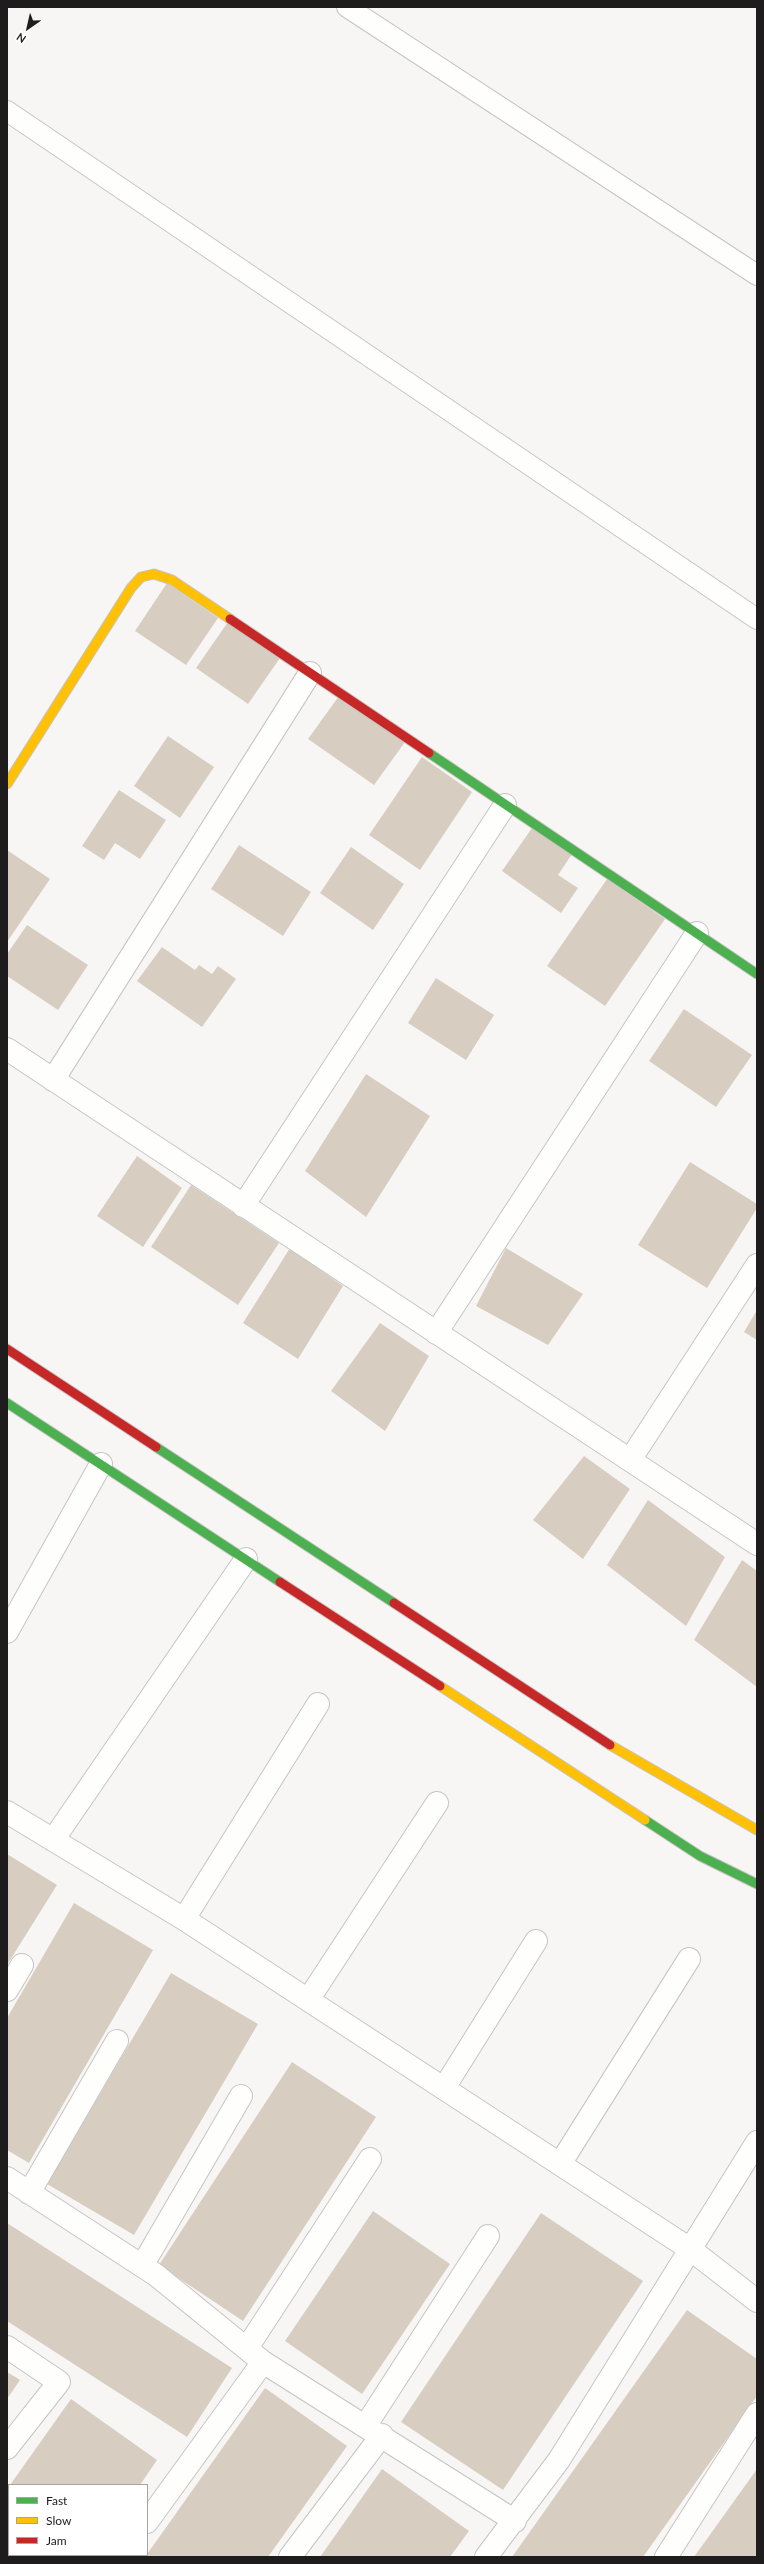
<!DOCTYPE html>
<html>
<head>
<meta charset="utf-8">
<style>
  body { margin:0 }
  #map { position:relative; width:764px; height:2564px; overflow:hidden; background:#f8f6f4; font-family:Lato,sans-serif }
  canvas { display:block }
  .frame { position:absolute; inset:0; border:8px solid #1e1c1c; pointer-events:none }
  .legend { position:absolute; left:8px; top:2484px; width:140px; height:72px; box-sizing:border-box; background:#fff; border:1px solid #a5a4a4; margin:0; padding:5px 7px; list-style:none; font-size:12px; color:#1e1c1c }
  .legend li { display:flex; align-items:center; gap:8px; height:20px }
  .legend b { width:20px; border:1px solid #a5a4a4 }
  .north { position:absolute; left:8px; top:8px; width:40px; height:40px; -webkit-text-stroke:3px #fff; paint-order:stroke; rotate:214deg; font-size:11px; font-weight:700; line-height:16px; text-align:center; color:#1e1c1c }
  .north::after { content:''; display:block; margin:auto; width:14px; height:18px; background:#1e1c1c; clip-path:polygon(50% 0,100% 100%,50% 72%,0 100%) }
</style>
</head>
<body>
<div id="map">
<canvas width="764" height="2564"></canvas>
<div class="frame"></div>
<ul class="legend">
<li><b style="height:5px;background:#4caf50"></b>Fast</li>
<li><b style="height:5px;background:#ffc107"></b>Slow</li>
<li><b style="height:5px;background:#c62828"></b>Jam</li>
</ul>
<div class="north">N</div>
</div>
<script>
const context = document.querySelector('canvas').getContext('2d');
context.lineJoin = 'round';
function fillPath(path, color) { context.fillStyle = color; context.fill(path, 'evenodd'); }
const shape = rows => new Path2D(rows.map(r => 'M' + r).join(''));
function strokePath(path, color, width, dash) { context.strokeStyle = color; context.lineWidth = width; context.lineCap = dash ? 'butt' : 'round'; context.setLineDash(dash || []); context.stroke(path); }
const building = shape([
  [167,583,218,618,186,665,135,631],
  [228,622,280,658,248,704,196,668],
  [339,696,405,742,374,785,308,739],
  [168,736,214,767,180,818,134,786],
  [422,757,472,792,420,870,369,835],
  [119,790,166,820,140,859,115,843,104,860,82,846],
  [532,828,572,854,558,875,578,888,561,913,502,871],
  [239,845,311,892,283,936,211,889],
  [351,847,404,884,373,930,320,893],
  [7,850,50,879,7,942],
  [607,879,665,919,605,1006,547,966],
  [27,925,88,965,58,1010,7,976,7,954],
  [162,947,195,970,199,965,212,974,218,966,236,979,202,1027,137,981],
  [436,978,494,1015,466,1060,408,1023],
  [684,1009,752,1055,716,1107,649,1061],
  [366,1074,430,1116,366,1217,305,1171],
  [137,1156,182,1188,143,1247,97,1216],
  [690,1162,757,1204,757,1208,707,1288,638,1245],
  [191,1185,279,1243,238,1305,151,1247],
  [290,1248,343,1286,298,1359,243,1323],
  [506,1248,583,1294,548,1345,476,1306],
  [757,1310,757,1340,744,1332],
  [380,1323,429,1356,385,1431,331,1391],
  [584,1456,630,1489,583,1559,533,1520],
  [648,1500,725,1557,686,1626,607,1565],
  [742,1560,757,1571,757,1687,694,1640],
  [7,1854,57,1885,7,1965],
  [74,1903,153,1950,29,2163,7,2150,7,2018],
  [171,1973,258,2024,134,2235,47,2184],
  [292,2062,376,2117,243,2321,159,2265],
  [373,2211,450,2264,362,2394,285,2341],
  [541,2213,643,2281,503,2490,401,2422],
  [7,2223,232,2368,187,2437,7,2321],
  [687,2310,757,2359,757,2396,643,2557,512,2557],
  [7,2372,20,2380,7,2399],
  [265,2388,347,2446,268,2557,145,2557],
  [71,2399,157,2460,140,2485,10,2485],
  [382,2469,469,2531,450,2557,320,2557],
  [757,2469,757,2557,694,2557],
  [9,2487,9,2555,90,2555,89,2557,7,2557,7,2490]
]);
const lane = shape([
  [347,7,757,275],
  [7,111,757,619]
]);
const street = shape([
  [7,1049,757,1544],
  [53,1080,310,673],
  [243,1206,505,805],
  [436,1333,697,933],
  [630,1460,757,1265],
  [7,1632,101,1464],
  [7,1812,184,1919,690,2249,757,2301],
  [53,1840,246,1559],
  [184,1919,318,1704],
  [7,1990,22,1965],
  [308,2000,437,1803],
  [444,2088,536,1941],
  [560,2164,689,1959],
  [7,2178,156,2275,263,2362,515,2521],
  [29,2193,117,2041],
  [142,2266,241,2096],
  [7,2347,59,2382,7,2448],
  [247,2348,370,2159],
  [366,2425,488,2236],
  [147,2522,263,2362],
  [121,2557,123,2555],
  [290,2557,382,2435],
  [486,2557,559,2460,757,2142],
  [666,2557,757,2414]
]);
const fast = shape([
  [429,753,757,974],
  [7,1403,280,1582],
  [156,1447,394,1603],
  [645,1820,700,1856,757,1884]
]);
const slow = shape([
  [7,784,131,588,141,577,154,574,172,580,230,619],
  [440,1686,645,1820],
  [610,1745,757,1830]
]);
const jam = shape([
  [230,619,429,753],
  [7,1349,156,1447],
  [280,1582,440,1686],
  [394,1603,610,1745]
]);
fillPath(building, '#d8cdc1');
strokePath(lane, '#c6c4c3', 22);
strokePath(street, '#c6c4c3', 24);
strokePath(fast, '#c6c4c3', 11);
strokePath(slow, '#c6c4c3', 11);
strokePath(jam, '#c6c4c3', 11);
strokePath(lane, '#fefefd', 20);
strokePath(street, '#fefefd', 22);
strokePath(fast, '#4caf50', 9);
strokePath(slow, '#ffc107', 9);
strokePath(jam, '#c62828', 9);
</script>
</body>
</html>
